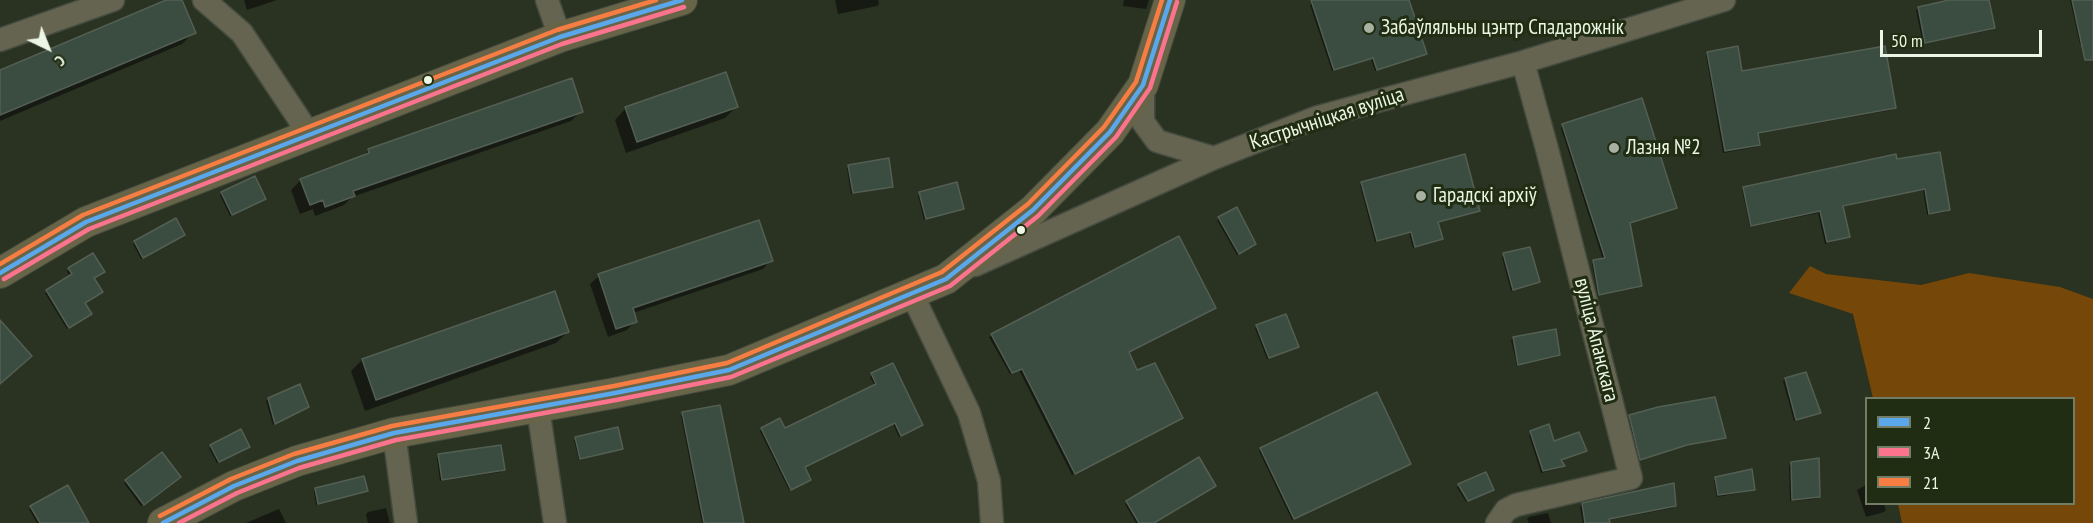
<!DOCTYPE html>
<html>
<head>
<meta charset="utf-8">
<style>
  body { margin:0 }
  #map { position:relative; width:2093px; height:523px; overflow:hidden; background:#2a3222; font-family:"PT Sans Narrow",sans-serif }
  canvas { display:block }
  .legend { position:absolute; left:1865px; top:397px; width:210px; height:108px; box-sizing:border-box; background:#202d12; border:2px solid #727d66; margin:0; padding:8px 10px; list-style:none; font-size:18px; color:#ecf6e5 }
  .legend li { display:flex; align-items:center; gap:12px; height:30px }
  .legend b { width:30px; border:2px solid #727d66 }
  .north { position:absolute; left:18px; top:18px; width:60px; height:60px; -webkit-text-stroke:4px #202d12; paint-order:stroke; rotate:137deg; font-size:16px; font-weight:700; line-height:24px; text-align:center; color:#ecf6e5 }
  .north::after { content:''; display:block; margin:auto; width:21px; height:27px; background:#ecf6e5; clip-path:polygon(50% 0,100% 100%,50% 72%,0 100%) }
  .scale { position:absolute; left:1880px; top:30px; width:162px; height:27px; box-sizing:border-box; border:3px solid #ecf6e5; border-top:0; padding-left:8px; font-size:18px; line-height:21px; white-space:nowrap; color:#ecf6e5; -webkit-text-stroke:4px #202d12; paint-order:stroke }
</style>
</head>
<body>
<div id="map">
<canvas width="2093" height="523"></canvas>
<ul class="legend">
<li><b style="height:8px;background:#5aa8eb"></b>2</li>
<li><b style="height:8px;background:#fc738d"></b>3А</li>
<li><b style="height:8px;background:#f77d43"></b>21</li>
</ul>
<div class="north">С</div>
<div class="scale">50 m</div>
</div>
<script>
const context = document.querySelector('canvas').getContext('2d');
context.lineJoin = 'round';
function fillPath(path, color) { context.fillStyle = color; context.fill(path, 'evenodd'); }
const shape = rows => new Path2D(rows.map(r => 'M' + r).join(''));
function strokePath(path, color, width, dash) { context.strokeStyle = color; context.lineWidth = width; context.lineCap = dash ? 'butt' : 'round'; context.setLineDash(dash || []); context.stroke(path); }
function write(font, color, halo, rows, align = 'center') {
  context.font = font + ' "PT Sans Narrow",sans-serif'; context.lineWidth = 6; context.setLineDash([]); context.textBaseline = 'middle'; context.strokeStyle = halo; context.fillStyle = color; for (const [text, x, y, turn = 0] of rows) {
    context.save(); context.translate(x, y); context.rotate((+turn || 0) * Math.PI / 180); context.textAlign = isNaN(turn) ? turn : align; if (halo) context.strokeText(text, 0, 0); context.fillText(text, 0, 0); context.restore();
  }
}
const green = shape([
  [1810,266,1826,274,1921,285,1969,273,2060,287,2093,299,2093,523,1902,523,1898,504,2074,504,2074,398,1873,398,1853,314,1789,293]
]);
const shadow = shape([
  [169,0,180,0,194,32,182,44,0,121,0,72],
  [244,0,277,0,247,10],
  [835,0,878,0,879,4,877,6,838,14],
  [1124,0,1149,0,1146,9,1123,6],
  [1320,0,1408,0,1425,54,1375,71,1371,59,1332,71,1310,5],
  [1957,0,1987,0,1993,28,1991,30,1923,44,1916,10,1918,8],
  [2070,0,2093,0,2093,41,2080,44],
  [1708,53,1741,72,1894,108,1892,110,1756,134,1758,145,1756,147,1723,153,1706,55],
  [736,107,725,118,626,153,615,120,626,108],
  [581,111,571,121,352,197,344,205,315,216,313,209,300,214,291,190,301,180,361,157,369,150],
  [1563,125,1676,208,1629,224,1640,286,1638,288,1598,296,1592,264,1603,260,1561,128],
  [1896,161,1948,210,1946,212,1927,215,1923,190,1842,207,1849,237,1825,244,1818,213,1750,227,1742,190,1744,188],
  [849,166,891,186,889,188,851,194,847,168],
  [1362,183,1478,210,1437,223,1441,239,1439,241,1413,248,1409,233,1375,242,1360,185],
  [222,193,264,199,230,216,220,195],
  [920,193,963,208,924,220,918,195],
  [1219,218,1252,246,1237,255,1217,220],
  [181,237,141,259,133,244,135,243],
  [1179,238,1128,352,1137,372,1179,420,1072,475,1019,370,1010,374,989,337],
  [1504,255,1539,282,1511,291,1502,257],
  [771,260,763,269,633,313,635,321,627,330,608,337,590,284,599,276],
  [69,269,101,274,93,279,83,303,88,316,67,329,45,293,70,277,67,271],
  [1257,326,1297,346,1267,359,1255,328],
  [568,332,556,343,365,411,351,371,362,360],
  [1513,338,1558,355,1556,357,1517,366,1511,340],
  [872,375,921,425,899,437,893,424,803,467,807,481,789,490,760,431,762,429,784,430,875,386,870,377],
  [1785,379,1819,412,1817,414,1794,421,1783,381],
  [268,399,307,407,273,425,266,401],
  [683,414,743,523,702,523,681,416],
  [1630,417,1724,437,1722,439,1684,446,1638,461,1628,419],
  [1531,433,1553,443,1585,451,1560,461,1563,466,1561,468,1541,473,1529,435],
  [576,438,621,449,579,460,574,440],
  [211,446,246,448,217,463,209,448],
  [1261,449,1409,464,1292,520,1259,451],
  [162,454,177,478,141,506,124,483],
  [439,456,503,470,501,472,440,481,437,458],
  [1791,463,1818,497,1816,499,1790,501,1789,466],
  [1485,474,1490,491,1466,502,1457,487],
  [1716,479,1754,489,1752,491,1717,497,1714,481],
  [1866,485,1866,504,1884,504,1886,510,1884,512,1866,517,1857,490],
  [1215,486,1153,523,1136,523,1125,504,1127,502],
  [316,489,367,491,316,505,314,492],
  [1632,495,1675,506,1673,508,1608,520,1608,523,1583,523,1580,507,1582,505],
  [31,507,77,523,37,523,29,509],
  [386,508,390,523,368,523,366,515,368,512],
  [279,509,286,523,246,523],
  [1548,513,1551,523,1529,523,1527,519,1529,517]
]);
const building = shape([
  [166,0,182,0,196,33,0,115,0,70,166,0],
  [1311,0,1409,0,1427,54,1377,70,1373,58,1334,70,1311,0],
  [1949,0,1989,0,1995,28,1925,43,1918,7,1949,0],
  [2072,0,2093,0,2093,60,2085,60,2072,0],
  [1738,46,1742,71,1885,46,1896,108,1758,133,1760,145,1725,151,1707,52,1738,46],
  [726,72,738,107,637,142,625,107,726,72],
  [572,78,583,112,353,191,355,196,325,207,323,200,310,205,300,179,369,153,368,149,572,78],
  [1642,98,1677,208,1630,223,1642,286,1599,295,1593,260,1605,258,1562,124,1642,98],
  [1940,152,1950,210,1929,214,1925,189,1843,206,1850,237,1827,242,1820,211,1751,226,1743,187,1896,154,1897,159,1940,152],
  [1465,154,1480,211,1438,222,1443,239,1415,247,1411,232,1377,241,1361,182,1465,154],
  [889,158,893,187,853,193,848,165,889,158],
  [255,176,266,199,232,215,221,192,255,176],
  [957,182,964,209,926,219,919,192,957,182],
  [1237,207,1256,244,1239,254,1218,217,1237,207],
  [176,218,185,235,143,258,134,241,176,218],
  [759,220,773,261,633,308,637,322,616,329,598,274,759,220],
  [1179,236,1216,308,1129,352,1137,370,1155,363,1183,418,1075,474,1022,369,1012,373,991,334,1179,236],
  [1530,247,1540,282,1513,290,1503,253,1530,247],
  [93,253,105,272,94,278,103,292,85,303,92,314,69,328,46,290,72,274,68,268,93,253],
  [555,291,569,332,376,400,362,359,555,291],
  [1286,314,1299,347,1269,358,1256,325,1286,314],
  [0,320,32,356,0,384,0,320],
  [1556,329,1560,355,1518,365,1513,337,1556,329],
  [893,363,923,425,901,436,895,423,805,467,811,480,791,490,761,428,780,418,785,428,876,384,871,373,893,363],
  [1806,372,1821,413,1796,420,1785,378,1806,372],
  [300,384,309,407,275,424,268,398,300,384],
  [1377,392,1411,464,1294,519,1260,448,1377,392],
  [1715,397,1726,438,1687,445,1640,460,1629,415,1658,407,1715,397],
  [720,405,744,523,704,523,682,412,720,405],
  [1549,424,1554,441,1579,432,1587,451,1561,460,1565,466,1543,471,1530,431,1549,424],
  [618,427,623,449,580,459,575,437,618,427],
  [241,429,250,447,219,462,210,445,241,429],
  [501,445,505,470,442,480,438,454,501,445],
  [162,452,181,477,144,505,125,480,162,452],
  [1199,457,1216,486,1154,523,1139,523,1126,501,1199,457],
  [1819,458,1820,497,1792,500,1791,462,1819,458],
  [1752,469,1755,490,1718,495,1715,477,1752,469],
  [1486,472,1494,490,1468,501,1458,484,1486,472],
  [364,476,368,491,318,504,315,488,364,476],
  [1674,483,1676,506,1609,519,1610,523,1585,523,1582,503,1674,483],
  [68,485,89,523,40,523,30,506,68,485]
]);
const minor = shape([
  [204,0,242,33,309,134],
  [547,0,560,37],
  [0,40,113,0],
  [1143,85,1143,122,1157,141,1214,158],
  [975,265,1214,158,1318,117,1523,62,1724,0],
  [912,294,969,413,989,481,992,523],
  [538,408,555,523],
  [394,433,406,523],
  [1497,523,1506,510,1516,505,1631,478,1547,149,1523,62]
]);
const major = shape([
  [0,273,86,222,560,37,682,0],
  [163,523,234,486,297,461,394,433,615,393,729,370,946,279,1033,210,1110,132,1143,85,1170,0]
]);
const bus1 = shape([
  [0,273,86,222,560,37,682,0],
  [163,523,234,486,297,461,394,433,615,393,729,370,946,279,1033,210,1110,132,1143,85,1170,0]
]);
const bus2 = shape([
  [4,279,89,229,562,44,684,7],
  [179,523,237,493,299,468,396,440,616,400,731,377,950,286,1038,216,1116,137,1150,88,1177,2]
]);
const bus3 = shape([
  [0,264,83,215,557,30,656,0],
  [160,516,231,479,294,454,392,426,614,386,727,363,942,272,1028,204,1104,127,1136,82,1162,0]
]);
const markers = [
  [1369,28,6,"#a8b1a1"],
  [428,80,5,"#ecf6e5"],
  [1614,148,6,"#a8b1a1"],
  [1421,196,6,"#a8b1a1"],
  [1021,230,5,"#ecf6e5"]
];
const poiNames = [
  ["Забаўляльны цэнтр Спадарожнік",1381,28],
  ["Лазня №2",1626,148],
  ["Гарадскі архіў",1433,196]
];
const streetNames = [
  ["Кастрычніцкая вуліца",1327,119,-18],
  ["вуліца Апанскага",1596,340,76]
];
fillPath(green, '#754708');
fillPath(shadow, '#0007');
fillPath(building, '#3b4d40');
strokePath(building, '#545f54', 1.5);
strokePath(minor, '#454c3f', 25);
strokePath(major, '#454c3f', 32);
strokePath(minor, '#656451', 22);
strokePath(major, '#676448', 30);
strokePath(bus1, '#5aa8eb', 4.5);
strokePath(bus2, '#fc738d', 4.5);
strokePath(bus3, '#f77d43', 4.5);
for (const [x, y, r, color] of markers) { const dot = new Path2D(); dot.arc(x, y, r, 0, 2 * Math.PI); context.fillStyle = color; context.fill(dot); strokePath(dot, '#202d12', 2); }
write('21px', '#ecf6e5', '#202d12', poiNames, 'left');
write('21px', '#ecf6e5', '#202d12', streetNames);
</script>
</body>
</html>
